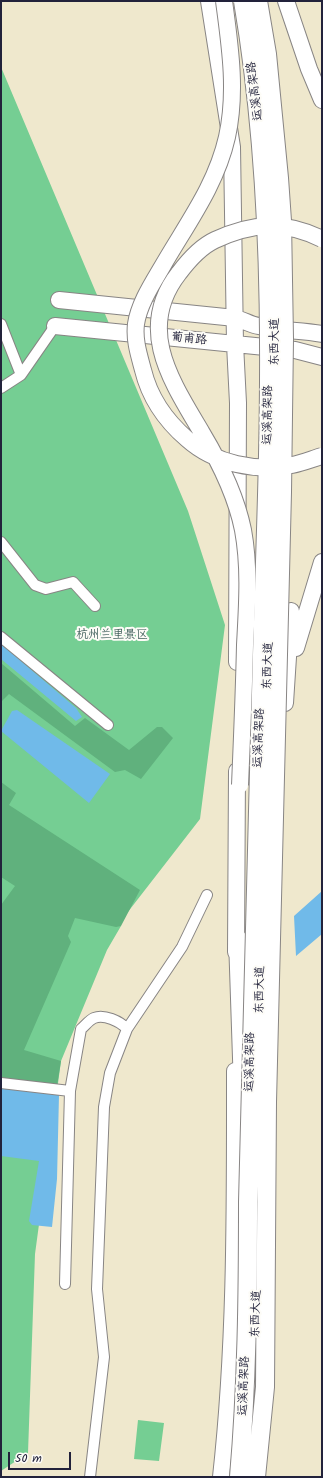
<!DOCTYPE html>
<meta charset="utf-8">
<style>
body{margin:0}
#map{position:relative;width:323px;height:1478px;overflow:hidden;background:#efe8cd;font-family:Kalam,sans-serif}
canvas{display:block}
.frame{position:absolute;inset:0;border:2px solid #22223b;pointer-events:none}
.scale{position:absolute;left:8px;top:1452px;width:63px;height:18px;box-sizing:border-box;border:2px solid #22223b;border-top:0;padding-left:5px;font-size:12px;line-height:14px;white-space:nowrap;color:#22223b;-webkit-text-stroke:3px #fdfcf7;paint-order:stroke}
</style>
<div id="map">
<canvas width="323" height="1478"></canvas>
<div class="frame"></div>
<div class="scale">50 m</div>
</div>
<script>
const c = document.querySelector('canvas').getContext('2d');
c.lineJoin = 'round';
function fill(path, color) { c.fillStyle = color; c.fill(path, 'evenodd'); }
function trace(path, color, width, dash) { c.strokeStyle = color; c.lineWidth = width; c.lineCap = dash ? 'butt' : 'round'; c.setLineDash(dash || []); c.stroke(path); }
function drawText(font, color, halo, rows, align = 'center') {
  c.font = font + ' Kalam,"LXGW WenKai TC",sans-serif'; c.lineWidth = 4; c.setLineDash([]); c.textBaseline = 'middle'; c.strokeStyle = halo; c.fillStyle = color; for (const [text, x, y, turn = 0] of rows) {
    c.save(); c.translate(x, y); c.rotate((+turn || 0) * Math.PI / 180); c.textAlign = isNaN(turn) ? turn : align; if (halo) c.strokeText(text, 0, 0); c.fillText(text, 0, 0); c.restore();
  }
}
fill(new Path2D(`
 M1,67L188,511L225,625L200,819L117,926H121L107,950L61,1061L35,1254L28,1453L1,1471Z
 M138,1420L164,1423L159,1461L134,1459Z`), '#75ce93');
fill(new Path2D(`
 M1,663L75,726L85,718L129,750L157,727H162L173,738L141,779L125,770L115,772L9,694L1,702Z
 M1,782L16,793L9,805L140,890L121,926L116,927L75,918L68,936L71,942L24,1050L61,1061L57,1086L24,1080L21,1083L1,1077V905L15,886L1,877Z`), '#60b17d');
fill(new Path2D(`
 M1,644L76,708L82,717L76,721L1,659Z
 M17,710L110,774L89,803L1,731L12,711Z
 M322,891V934L296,956L294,916Z
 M1,1088L59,1095L57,1179L52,1227L32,1225L29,1221L39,1161L1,1156Z`), '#70bae9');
const street = new Path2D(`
 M1,324L21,375
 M1,388L21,375L55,326
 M1,542L35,585L46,589L73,582L95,606
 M1,637L108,725
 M1,1083L70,1091
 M65,1284L70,1091L81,1029C85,1026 89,1020 94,1018C104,1014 120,1021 127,1029
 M90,1477L104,1357L97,1289L104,1107L110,1073L127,1029L182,947L207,895`);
const primary = new Path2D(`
 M209,1L232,147L235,344L238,403L237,662
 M286,1L309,69L322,100
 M59,300L235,318C244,320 250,325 259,326C279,331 301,330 322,334
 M55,326L295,350L322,357
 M296,648L322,562
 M285,703L291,611
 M236,952L237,771
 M252,1430L257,1311
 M221,1477C236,1342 235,1207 235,1071`);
const highway = new Path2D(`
 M238,939L243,1088`);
trace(street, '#888584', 12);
trace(primary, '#888584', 18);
trace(highway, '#888584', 20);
trace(street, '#fff', 10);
trace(primary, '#fff', 16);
trace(highway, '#fff', 18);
const primaryBridge = new Path2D(`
 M224,1C230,46 237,92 227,137C216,186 186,225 162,267C152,284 139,304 136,324C134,340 139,355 143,370C150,399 165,420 187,439C215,464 256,472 292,465C302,463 312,459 322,456
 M240,785C242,738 244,692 245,645C247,607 250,568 243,530C236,495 220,463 202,433C172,382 135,329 179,273C188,261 200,247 215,240C252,223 284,220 322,239`);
const highwayBridge = new Path2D(`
 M239,1477C247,1385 248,1294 248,1202C253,1008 257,815 263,622C270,415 278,206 243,1
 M256,1477L265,1387L267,1102L282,492L284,339L282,221L279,178L267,54L258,1`);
trace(primaryBridge, '#888584', 18, []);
trace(highwayBridge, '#888584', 20, []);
trace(primaryBridge, '#fff', 16);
trace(highwayBridge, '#fff', 18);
drawText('12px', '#22223b', '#fdfcf7', [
 ["运溪高架路",256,91,-97],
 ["葡甫路",189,340,6],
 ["东西大道",276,342,-90],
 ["运溪高架路",269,415,-89],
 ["东西大道",269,666,-88],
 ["运溪高架路",260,738,-88],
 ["东西大道",261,990,-89],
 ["运溪高架路",251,1062,-89],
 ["东西大道",257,1314,-88],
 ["运溪高架路",245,1386,-88]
]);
drawText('12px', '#3f5e5a', '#fdfcf7', [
 ["杭州兰里景区",112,636]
]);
</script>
